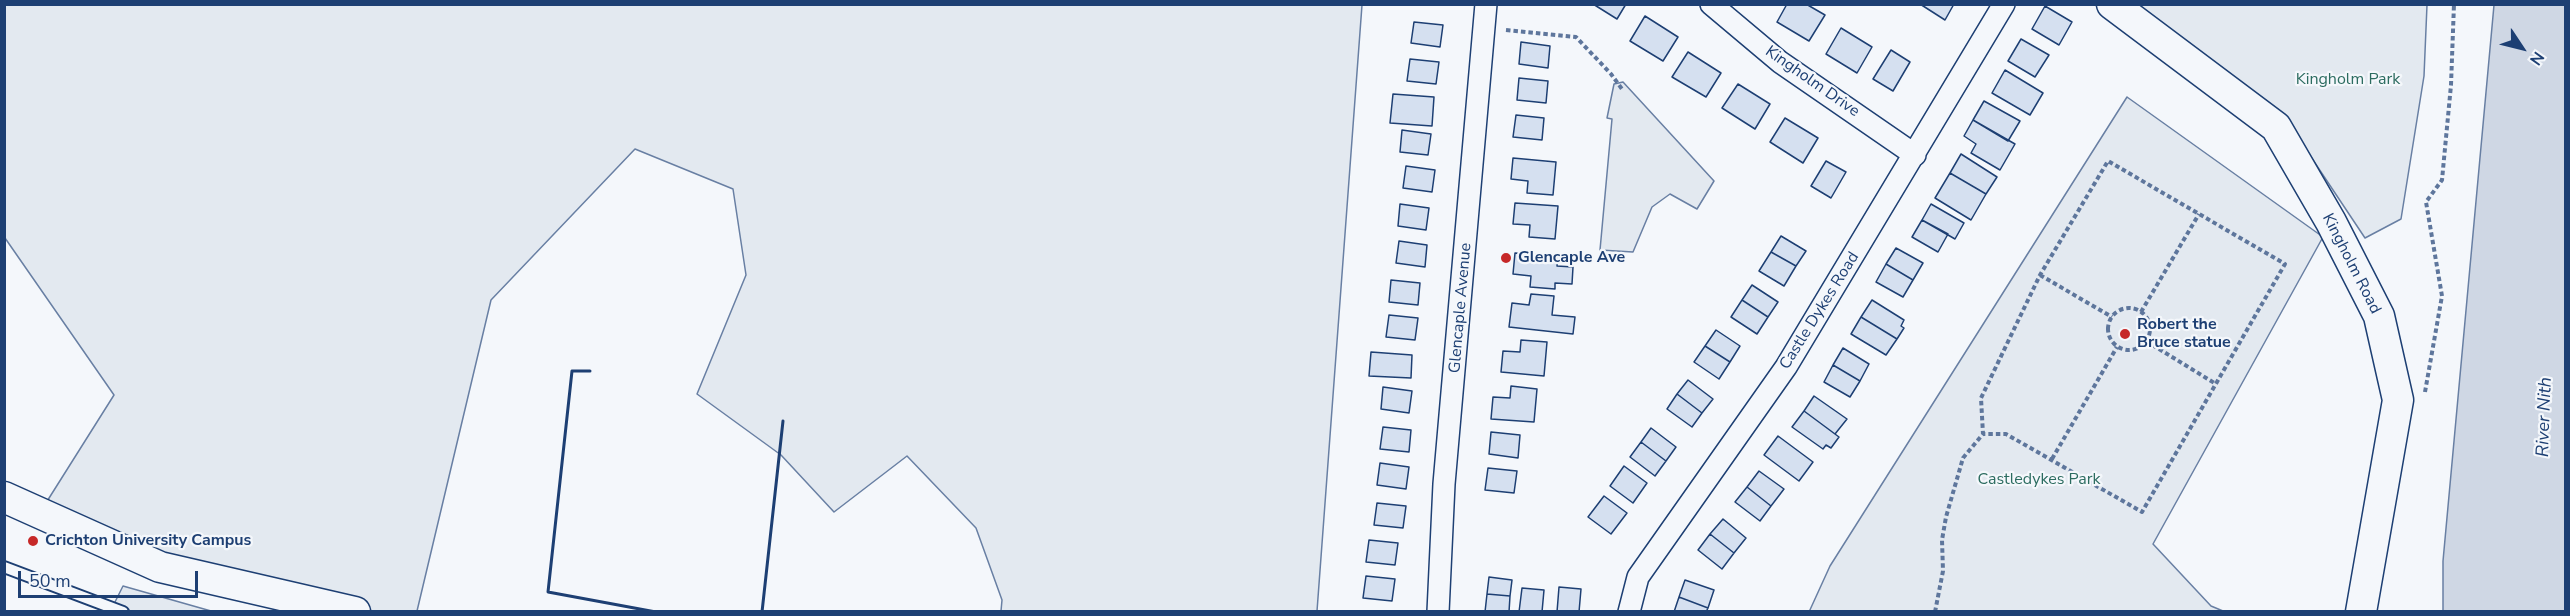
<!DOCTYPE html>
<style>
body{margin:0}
#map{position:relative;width:2570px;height:616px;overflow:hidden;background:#f4f7fb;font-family:"Nunito Sans",sans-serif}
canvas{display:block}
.frame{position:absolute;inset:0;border:6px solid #1d3f73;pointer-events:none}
.north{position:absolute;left:2492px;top:18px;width:60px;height:60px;-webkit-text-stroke:4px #f4f7fb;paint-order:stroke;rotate:125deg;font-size:16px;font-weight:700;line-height:24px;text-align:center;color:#1d3f73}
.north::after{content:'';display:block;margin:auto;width:21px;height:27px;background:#1d3f73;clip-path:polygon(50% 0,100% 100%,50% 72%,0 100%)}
.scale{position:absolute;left:18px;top:571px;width:180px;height:27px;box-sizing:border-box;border:3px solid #1d3f73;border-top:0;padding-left:8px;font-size:18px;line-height:21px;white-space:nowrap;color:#1d3f73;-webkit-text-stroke:4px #f4f7fb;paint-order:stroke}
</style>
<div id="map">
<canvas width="2570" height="616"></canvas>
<div class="frame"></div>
<div class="north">N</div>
<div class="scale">50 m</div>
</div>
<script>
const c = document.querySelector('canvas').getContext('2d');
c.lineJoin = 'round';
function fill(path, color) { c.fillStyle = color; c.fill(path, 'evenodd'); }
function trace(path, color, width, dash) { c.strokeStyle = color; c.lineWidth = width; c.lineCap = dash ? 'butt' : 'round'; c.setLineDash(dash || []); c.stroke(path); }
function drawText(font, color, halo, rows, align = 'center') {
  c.font = font + ' "Nunito Sans",sans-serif'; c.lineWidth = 4.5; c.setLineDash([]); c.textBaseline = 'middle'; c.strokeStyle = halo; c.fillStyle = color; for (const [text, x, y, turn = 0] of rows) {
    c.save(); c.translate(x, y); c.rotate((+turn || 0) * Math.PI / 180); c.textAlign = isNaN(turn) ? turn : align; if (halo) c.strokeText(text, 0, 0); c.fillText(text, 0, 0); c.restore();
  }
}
const green = new Path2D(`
 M4,5H1362L1317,611H1001L1002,600L976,528L907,456L834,512L781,455L697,394L746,275L733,189L635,149L491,300L417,611H355L160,567L39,514L114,395L5,238Z
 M2131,5H2427L2424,76L2401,219L2365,238L2289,124Z
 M1623,82L1714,181L1697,209L1670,194L1652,207L1633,252L1600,250L1612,119L1607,118L1614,84Z
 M2127,97L2323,237L2153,544L2211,606L2223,611L1809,612L1830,566Z
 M123,586L211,611L110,612Z`);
fill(green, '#e3e9f0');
trace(green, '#687fa3', 1.5);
const water = new Path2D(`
 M2494,5H2565V611H2443V561Z`);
fill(water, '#cfd7e4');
trace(water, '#687fa3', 1.5);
const building = new Path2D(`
 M1593,4H1626L1617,19Z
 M1787,4H1806L1825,15L1809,41L1777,22Z
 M1920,4H1954L1945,20Z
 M2045,6L2072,22L2059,45L2032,29Z
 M1645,16L1678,37L1663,61L1630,41Z
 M1414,22L1443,25L1440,47L1411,43Z
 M1841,28L1872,47L1857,73L1826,54Z
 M2021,39L2049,55L2035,77L2008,61Z
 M1521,42L1550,46L1548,68L1519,64Z
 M1891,50L1910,62L1893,91L1873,79Z
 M1688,52L1721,73L1706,97L1672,77Z
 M1410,59L1439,62L1436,84L1407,81Z
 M2005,70L2043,93L2030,115L1992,93Z
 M1519,78L1548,81L1546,103L1517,100Z
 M1738,84L1770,104L1755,129L1722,108Z
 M1393,94L1434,97L1432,126L1390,123Z
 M1984,101L2020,121L2008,141L1973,120Z
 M1516,115L1544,118L1542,140L1513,137Z
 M1785,118L1818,138L1803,163L1770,142Z
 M1973,120L2015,144L2000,170L1971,153L1976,144L1964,136Z
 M1402,130L1431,134L1428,155L1400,152Z
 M1961,154L1997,177L1986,194L1950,173Z
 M1513,158L1556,162L1553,195L1527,193L1528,181L1511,179Z
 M1826,161L1846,172L1831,198L1811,186Z
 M1406,166L1435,170L1432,192L1403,188Z
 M1950,173L1986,194L1971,220L1935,198Z
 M1515,203L1558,206L1555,239L1529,237L1530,225L1513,224Z
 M1400,204L1429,208L1426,230L1398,226Z
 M1931,204L1964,223L1955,239L1922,220Z
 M1922,220L1948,234L1938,252L1912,237Z
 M1781,236L1806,251L1796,266L1771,252Z
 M1399,241L1427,245L1425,267L1396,263Z
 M1896,248L1923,263L1913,280L1886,264Z
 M1771,252L1796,266L1784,286L1759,271Z
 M1515,253L1558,256L1557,266L1573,267L1572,284L1555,283V289L1530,287L1531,276L1513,274Z
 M1886,264L1913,280L1903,297L1876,282Z
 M1391,280L1420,283L1418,305L1389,302Z
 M1752,285L1778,302L1768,317L1742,300Z
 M1531,294L1554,296L1552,315L1575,317L1573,334L1509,327L1512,303L1529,305Z
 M1742,300L1768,317L1757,334L1731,317Z
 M1872,300L1904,320L1901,326L1904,328L1897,339L1861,317Z
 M1389,315L1418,318L1415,340L1386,337Z
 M1861,317L1897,339L1886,355L1851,334Z
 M1716,330L1740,346L1730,362L1705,346Z
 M1521,340L1547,342L1544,376L1501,372L1503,351L1520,352Z
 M1705,346L1730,362L1719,379L1694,362Z
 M1843,348L1869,364L1860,381L1833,365Z
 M1371,352L1412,355L1411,378L1369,376Z
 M1833,365L1860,381L1850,397L1824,382Z
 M1688,380L1713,399L1702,413L1677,394Z
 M1511,386L1537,389L1534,422L1491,419L1493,397L1510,398Z
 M1383,387L1412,391L1409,413L1381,409Z
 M1677,394L1702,413L1692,427L1667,409Z
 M1814,396L1847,419L1835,434L1804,411Z
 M1804,411L1839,437L1831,448L1826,445L1823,449L1792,427Z
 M1383,427L1411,430L1409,452L1380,449Z
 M1651,428L1676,447L1666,461L1641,442Z
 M1491,432L1520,435L1518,458L1489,454Z
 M1778,436L1813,462L1799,481L1764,455Z
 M1641,442L1666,461L1655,476L1630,457Z
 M1380,463L1409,467L1406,489L1377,485Z
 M1624,466L1647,483L1633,503L1610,486Z
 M1488,468L1517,471L1514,493L1485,490Z
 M1759,471L1784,489L1771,506L1747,487Z
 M1747,487L1771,506L1760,521L1735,502Z
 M1604,496L1627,513L1611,534L1588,517Z
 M1377,503L1406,506L1403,528L1374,525Z
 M1723,519L1746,538L1734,553L1710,534Z
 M1710,534L1734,553L1722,569L1698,550Z
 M1369,540L1398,543L1395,565L1366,562Z
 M1366,576L1395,579L1392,601L1363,598Z
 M1489,577L1512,580L1510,596L1487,594Z
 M1685,580L1714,590L1708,608L1679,597Z
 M1559,587L1581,589L1579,612H1557Z
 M1522,588L1544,590L1542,612H1519Z
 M1487,594L1510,596L1509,612H1485Z
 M1679,597L1708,608L1706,612H1674Z`);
fill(building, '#d5e0f0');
trace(building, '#1d3f73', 1.5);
const lane = new Path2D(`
 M4,567L123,612`);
const street = new Path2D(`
 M1711,4L1780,62L1915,155
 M1438,612L1444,484L1486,4
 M1629,612L1638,577L1786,367L2004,4`);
const secondary = new Path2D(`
 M2112,4L2276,127L2331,222L2379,316L2398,400L2361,612
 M4,497L160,567L355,612`);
trace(lane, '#1d3f73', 14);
trace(street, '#1d3f73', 24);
trace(secondary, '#1d3f73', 33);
trace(new Path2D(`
 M1506,30L1576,37L1611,74L1622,89
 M2040,275L2112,317
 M2108 329a21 21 0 1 1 42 0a21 21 0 1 1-42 0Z
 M2141,312L2199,214
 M2146,341L2216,384
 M2425,392L2442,296L2426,202L2442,180L2451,85L2454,4
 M2052,459L2117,347
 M1935,612L1943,571L1942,540L1946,517L1963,458L1983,434L1981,398L2040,275L2108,161L2285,264L2142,512L2006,434H1983`), '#5e769c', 4, [4.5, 3]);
trace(lane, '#f4f7fb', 10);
trace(street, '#f4f7fb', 21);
trace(secondary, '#f4f7fb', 30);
trace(new Path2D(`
 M590,371H572L548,592L656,612
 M762,612L783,421`), '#1d3f73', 3);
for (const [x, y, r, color] of [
 [1506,258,6,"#c62828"],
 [2125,334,6,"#c62828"],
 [33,541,6,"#c62828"]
]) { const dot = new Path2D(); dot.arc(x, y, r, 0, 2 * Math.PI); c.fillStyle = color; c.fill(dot); trace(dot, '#f4f7fb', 2); }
drawText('16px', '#2c6c60', '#f4f7fb', [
 ["Kingholm Park",2348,80],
 ["Castledykes Park",2039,480]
]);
drawText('16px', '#1d3f73', '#f4f7fb', [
 ["Kingholm Drive",1812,82,35],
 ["Kingholm Road",2351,264,63],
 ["Glencaple Avenue",1461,308,-85],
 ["Castle Dykes Road",1820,311,-58]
]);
drawText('bold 16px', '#1d3f73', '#f4f7fb', [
 ["Glencaple Ave",1518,258],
 ["Robert the",2137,325],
 ["Bruce statue",2137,343],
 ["Crichton University Campus",45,541]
], 'left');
drawText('italic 18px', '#1d3f73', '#f4f7fb', [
 ["River Nith",2545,417,-88]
]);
</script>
